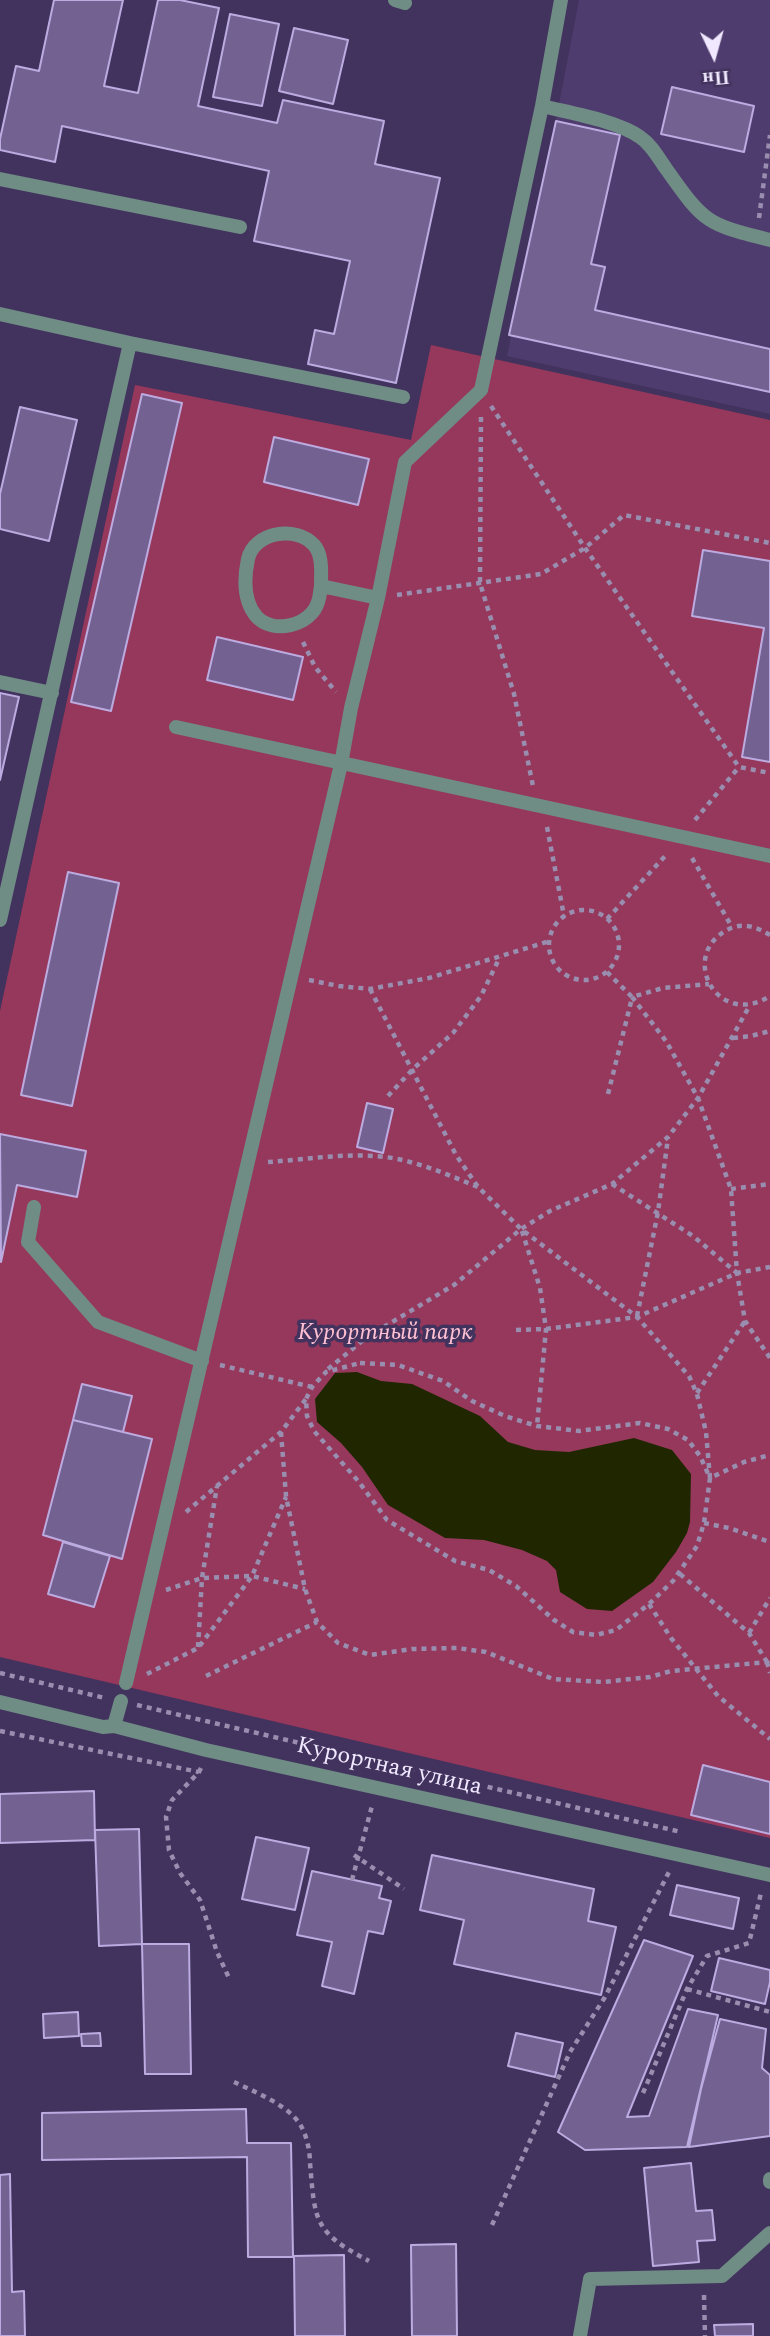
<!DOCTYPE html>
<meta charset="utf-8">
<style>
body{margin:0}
#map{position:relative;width:770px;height:2336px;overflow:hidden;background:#42325e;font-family:Spectral,serif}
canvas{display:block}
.north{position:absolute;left:679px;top:21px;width:70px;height:70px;-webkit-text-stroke:5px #42325e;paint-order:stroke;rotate:175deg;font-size:19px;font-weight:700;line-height:28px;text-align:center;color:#efe8fe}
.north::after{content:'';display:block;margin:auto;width:24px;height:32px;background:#efe8fe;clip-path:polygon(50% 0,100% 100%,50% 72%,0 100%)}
</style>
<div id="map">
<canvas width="770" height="2336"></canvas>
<div class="north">Пн</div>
</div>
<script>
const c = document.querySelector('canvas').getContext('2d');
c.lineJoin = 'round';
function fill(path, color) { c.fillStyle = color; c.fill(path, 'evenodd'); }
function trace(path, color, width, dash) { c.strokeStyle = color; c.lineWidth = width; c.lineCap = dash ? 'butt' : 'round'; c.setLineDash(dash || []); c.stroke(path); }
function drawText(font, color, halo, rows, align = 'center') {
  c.font = font + ' Spectral,serif'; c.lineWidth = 7; c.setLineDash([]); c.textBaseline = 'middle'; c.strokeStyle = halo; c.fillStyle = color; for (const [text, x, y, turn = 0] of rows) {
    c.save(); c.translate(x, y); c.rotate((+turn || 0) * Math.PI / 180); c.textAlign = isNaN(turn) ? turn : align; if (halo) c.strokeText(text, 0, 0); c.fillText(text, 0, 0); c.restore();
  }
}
fill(new Path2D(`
 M579,0H770V414L507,356L555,125Z`), '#4f3c6e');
fill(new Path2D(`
 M431,345L770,420V1838L0,1657V1011L135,385L411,440Z`), '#96385b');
fill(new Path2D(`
 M357,1372L381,1381L412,1384L480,1416L508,1442L535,1450L569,1452L634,1438L672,1450L691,1474L690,1522L687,1533L676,1552L653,1582L612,1611L587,1609L560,1592L556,1570L547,1561L522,1550L484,1540L445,1538L388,1505L362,1467L341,1443L317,1422L315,1399L335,1373Z`), '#202700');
const building = new Path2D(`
 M54,0H123L104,86L138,93L158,0H180L219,8L198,106L277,123L283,100L384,121L375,164L440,178L396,383L308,364L315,330L334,334L350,261L254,241L269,171L62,126L55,162L0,150V139L16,66L39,71Z
 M230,14L279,24L262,106L213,97Z
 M294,28L348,40L333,104L279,91Z
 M672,87L754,106L744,152L661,134Z
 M556,121L620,135L591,264L605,267L595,310L770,349V392L509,335Z
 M142,394L182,403L111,711L71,702Z
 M20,407L77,420L49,541L0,529V494Z
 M274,437L369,459L358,505L264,482Z
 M703,550L770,561V762L742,757L764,628L692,616Z
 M217,637L303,657L293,700L207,680Z
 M0,693L19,697L0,780Z
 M68,872L119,883L72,1106L21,1095Z
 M367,1103L393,1109L383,1153L357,1147Z
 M0,1134L86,1151L77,1197L17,1185L1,1262Z
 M82,1384L132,1396L123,1432L73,1420Z
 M73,1420L152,1439L122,1559L43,1535Z
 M63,1542L110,1556L94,1607L48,1594Z
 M703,1765L770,1782V1834L691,1815Z
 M94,1791L95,1840L0,1843V1794Z
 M139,1829L142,1944L99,1946L95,1830Z
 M256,1837L309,1848L295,1910L242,1899Z
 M432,1855L594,1889L588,1921L616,1927L601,1995L454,1964L464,1920L420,1910Z
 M312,1871L382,1886L379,1898L391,1901L383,1934L368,1931L354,1994L322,1986L332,1942L297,1935Z
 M677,1885L739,1898L733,1929L670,1915Z
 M644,1940L693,1956L627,2117L649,2116L688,2009L718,2015L687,2147L585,2150L558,2132Z
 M142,1944H189L191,2074H145Z
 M719,1958L770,1970V1982L765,2004L711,1991Z
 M78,2012L79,2036L44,2038L43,2014Z
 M720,2019L766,2029L762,2068L770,2075V2136L689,2147L701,2089Z
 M100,2033L101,2046H82L81,2034Z
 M516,2033L563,2043L555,2077L508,2066Z
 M246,2109L247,2143H291L293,2256L344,2255L345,2336H295L294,2257H248L247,2157L42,2160V2113Z
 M691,2163L696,2211L712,2210L715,2240L697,2241L699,2262L653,2266L644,2168Z
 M10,2174L12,2292L24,2291L25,2336H0V2175Z
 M456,2244L457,2336H412L411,2245Z
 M753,2324V2336H715L714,2325Z`);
fill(building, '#726191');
trace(building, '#bcabe0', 2);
trace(new Path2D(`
 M759,218L770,135
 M491,406L585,548L739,767L770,773
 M481,417L480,583L514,694L533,786
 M397,595L541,574L585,548L624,515L770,543
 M303,642L315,667L336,692
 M695,820L739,767
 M547,827L564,916
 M692,858L732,927
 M549 945a35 35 0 1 1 70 0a35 35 0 1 1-70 0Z
 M607,919L667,854
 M770,935C757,927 743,922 729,929C677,954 717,1030 770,996
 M607,972L632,997L663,988L709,984
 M309,980L339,986L370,989L429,978L550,941
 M370,989L456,1155L478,1187L521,1229L637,1317L689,1376L697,1394L706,1432L710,1478L744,1462L770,1455
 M632,997L666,1041L698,1098L731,1189L737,1273L745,1321L770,1358
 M733,1038L751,1036L770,1031
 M608,1094L632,998
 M388,1096L413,1069L453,1033L481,996L500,957
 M268,1162C314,1159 365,1149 410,1162C433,1168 456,1178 478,1187
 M612,1184L693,1236L737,1273
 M731,1189L770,1184
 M522,1231L540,1288L546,1329L537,1426
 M637,1316L658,1212L668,1138
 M516,1330L546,1329L637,1317L737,1273L770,1267
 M360,1363L398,1365L443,1381L472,1401L505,1416L537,1426L579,1431L640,1423L668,1429L688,1440L700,1456L710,1478L704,1523L697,1546L673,1581L649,1604L616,1630L596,1635L573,1632L554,1620L516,1586L489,1570L455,1561L387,1520L359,1482L314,1431L307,1416L306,1399L312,1387L326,1372Z
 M220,1365L312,1387
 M328,1369L367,1337L454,1285L521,1229L550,1211L612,1184L668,1137L698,1098L750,1005
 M697,1393L745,1321
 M281,1432L286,1496L305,1589L317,1622L338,1643L370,1655L412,1649L457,1648L486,1652L553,1679L603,1682L650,1677L671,1671L767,1662L770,1659
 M186,1512L281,1432L306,1399
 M704,1523L729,1528L770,1542
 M680,1574L749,1633L767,1662
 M166,1590L202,1578L252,1576L305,1589
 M649,1604L671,1638L718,1696L770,1739
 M749,1633L770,1598
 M198,1647L202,1578L217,1486
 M767,1662L770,1673
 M0,1673L105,1698
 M147,1674L198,1648L252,1576L286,1497
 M206,1676L317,1622
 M137,1705L681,1832
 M0,1731L199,1772
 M201,1768L199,1772L172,1800L166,1817L169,1850L180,1873L200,1900L217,1952L229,1978
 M354,1855L404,1889
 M352,1880L372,1806
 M687,1989L770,2012
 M234,2082C255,2092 289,2105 301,2126C307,2136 310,2152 310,2163C315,2222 314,2232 369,2261
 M643,2093L687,1989L707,1956L749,1943L761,1893
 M492,2225L570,2052L605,1997L669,1872
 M704,2295L705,2336`), '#998eaf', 4.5, [5, 5]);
trace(new Path2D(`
 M395,0L405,3
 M542,106C570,113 618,121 640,137C652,145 659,159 667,170C705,224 707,224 770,240
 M0,179L240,227
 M0,314L130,343L403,397
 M321,586C320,591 320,597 318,602C311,626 272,635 256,616C243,600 244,578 248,559C254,532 296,525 314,545C323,555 321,573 321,586L378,598
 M0,682L52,693
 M176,727L770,856
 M0,920L130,343
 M34,1207L28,1242L98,1322L202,1361
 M126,1683L341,764L351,708L378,598L405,462L481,390L542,106L561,0
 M114,1726L121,1701`), '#6f8c85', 14);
trace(new Path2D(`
 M0,1702L103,1727L114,1726L206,1750L770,1875
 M770,2179V2182
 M580,2336L590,2279L722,2276L770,2233`), '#6f8c85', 14);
drawText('italic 24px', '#ffc0d2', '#42325e', [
 ["Курортный парк",385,1334]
]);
drawText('24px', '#efe8fe', '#42325e', [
 ["Курортная улица",389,1768,13]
]);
</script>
